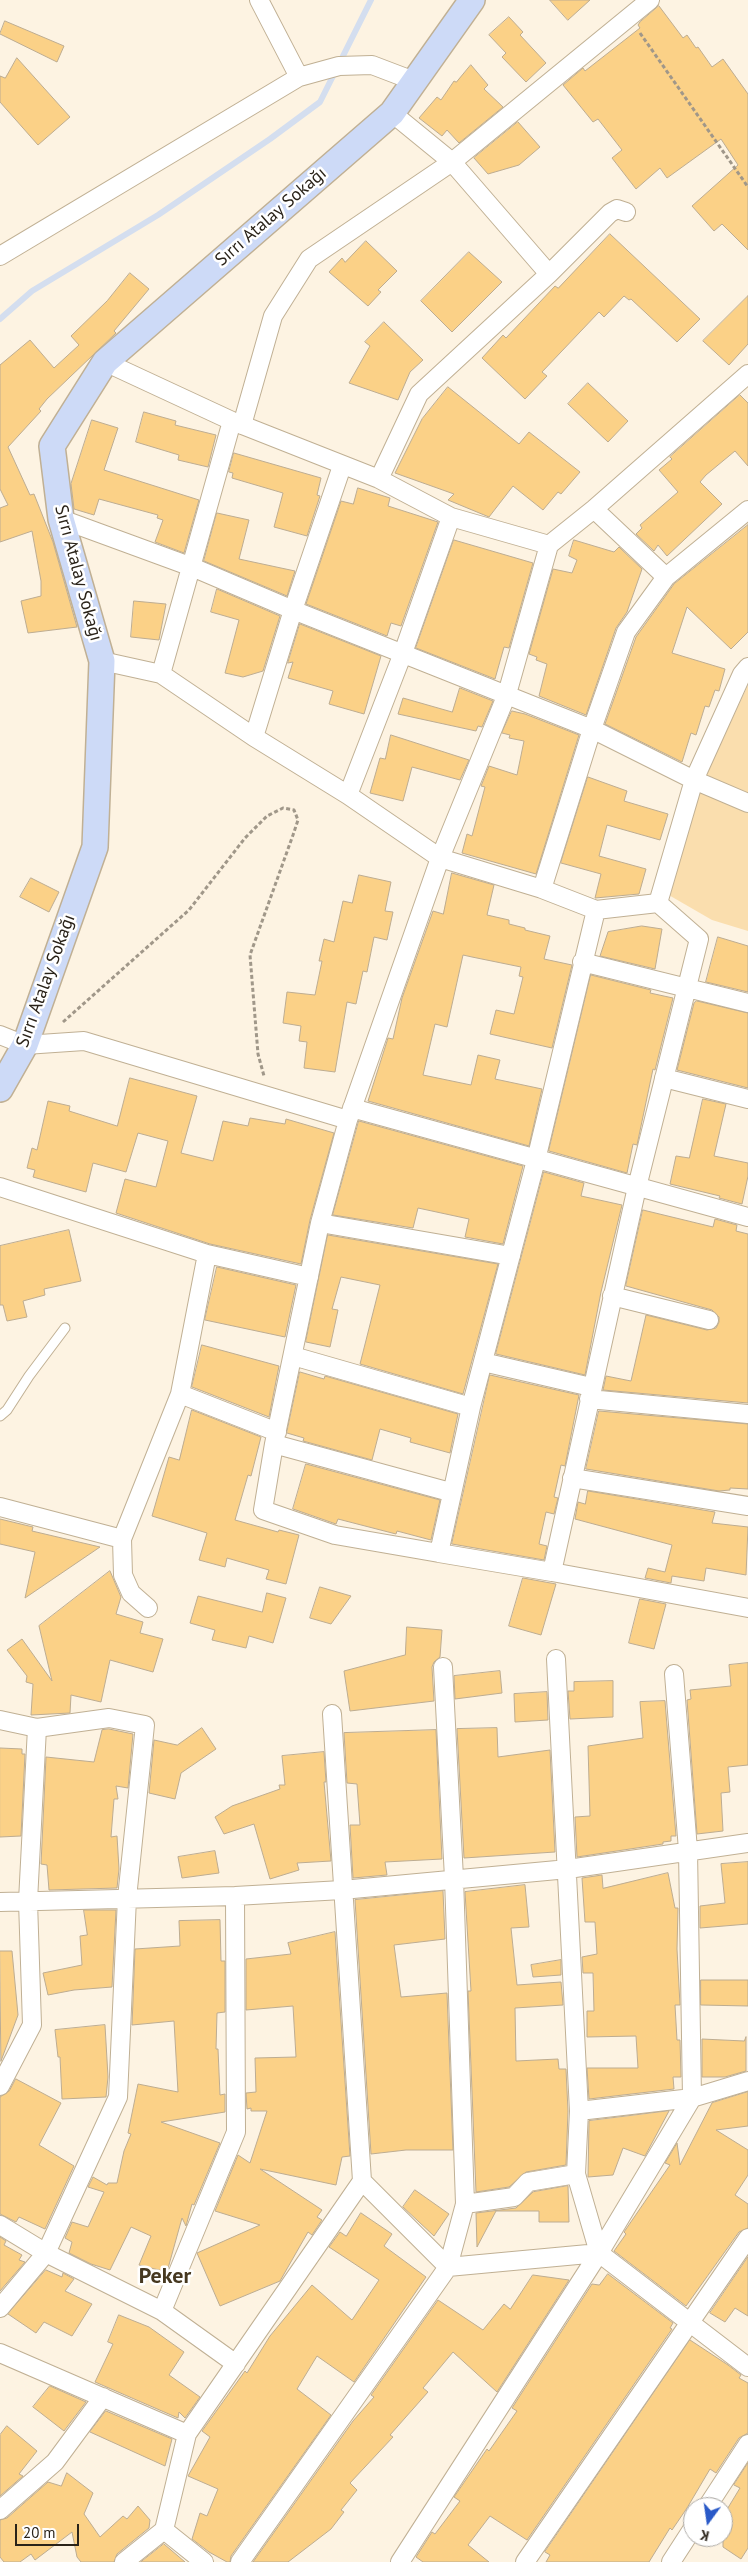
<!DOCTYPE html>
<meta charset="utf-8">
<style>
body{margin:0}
#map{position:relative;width:748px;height:2562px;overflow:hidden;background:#fdf3e2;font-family:"PT Sans",sans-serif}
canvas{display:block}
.north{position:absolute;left:683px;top:2497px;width:50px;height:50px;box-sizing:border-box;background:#fff;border:1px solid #aaa7a3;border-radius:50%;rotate:194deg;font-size:14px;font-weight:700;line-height:20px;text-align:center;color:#2a2319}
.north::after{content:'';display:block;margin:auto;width:18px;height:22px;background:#2a5ac8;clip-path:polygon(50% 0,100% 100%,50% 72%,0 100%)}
.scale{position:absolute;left:15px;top:2524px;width:64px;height:22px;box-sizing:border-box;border:2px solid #2a2319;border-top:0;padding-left:6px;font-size:15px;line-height:18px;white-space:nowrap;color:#2a2319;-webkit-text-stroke:4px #fff;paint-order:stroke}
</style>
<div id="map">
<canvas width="748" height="2562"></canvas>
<div class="north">K</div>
<div class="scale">20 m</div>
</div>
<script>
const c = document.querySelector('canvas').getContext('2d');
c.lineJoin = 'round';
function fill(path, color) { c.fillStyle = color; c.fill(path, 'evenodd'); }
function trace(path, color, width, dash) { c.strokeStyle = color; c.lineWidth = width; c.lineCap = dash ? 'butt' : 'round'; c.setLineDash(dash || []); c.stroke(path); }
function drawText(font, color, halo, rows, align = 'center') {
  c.font = font + ' "PT Sans",sans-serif'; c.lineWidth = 5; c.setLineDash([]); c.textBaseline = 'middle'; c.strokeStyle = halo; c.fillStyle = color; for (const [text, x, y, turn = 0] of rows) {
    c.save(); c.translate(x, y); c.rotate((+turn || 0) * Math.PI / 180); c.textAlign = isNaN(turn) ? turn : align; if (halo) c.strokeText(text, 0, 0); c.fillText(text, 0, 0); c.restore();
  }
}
fill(new Path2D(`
 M748,685V931L712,920L667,894L695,799Z`), '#fadeae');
trace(new Path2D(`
 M0,319L32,291L158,215L270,139L320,102L371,0`), '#d4deef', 6);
const building = new Path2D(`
 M550,0H590L568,20Z
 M659,6L683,38L687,35L696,48L698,47L712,67L723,59L748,94V250L722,224L714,231L692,206L738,165L721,139L667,178L660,168L636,189L612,158L622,150L598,119L593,122L563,85L583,68L585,71L640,28L638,25L640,22Z
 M509,17L523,32L520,35L546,63L526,82L502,57L506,53L489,35Z
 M5,21L64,46L57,62L0,34Z
 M17,58L70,117L38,145L0,102V76L5,78Z
 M471,65L488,85L484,89L503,107L459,143L447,130L442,136L419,118L437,97L441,100L454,81L456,82Z
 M518,122L540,147L519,165L488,174L474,158Z
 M610,234L700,319L677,342L631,299L629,300L624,296L604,317L599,312L542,372L547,376L525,399L482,358L503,335L506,338L555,286L558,288Z
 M366,241L397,271L378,290L381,292L368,306L329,272L342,258L345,262Z
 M469,252L502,282L452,332L421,301Z
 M130,273L149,289L114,331L116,333L47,399L39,409L41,411L8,447L30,495L34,494L53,542L77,627L28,633L21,601L41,596V581L32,531L0,542V508L8,505L0,489V365L30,340L54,368L79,345L71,336L107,301Z
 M748,296V344L729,365L703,341Z
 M384,322L423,360L410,372L398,400L349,383L370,346L365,342Z
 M588,383L628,421L608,442L568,404Z
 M448,387L519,444L529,432L580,472L561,494L558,492L543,510L513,486L489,517L448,500L454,494L395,473L422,419Z
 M740,395L748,403V466L735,451L706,475L700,482L722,504L667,556L658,545L654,551L636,534L642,528L640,525L678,492L659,470L672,459L670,457Z
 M144,412L176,421L175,425L216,435L208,467L178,460L179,455L136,442Z
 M92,420L118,428L104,470L199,500L184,553L155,542L163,520L157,518L158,515L99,499L94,515L74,509L71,484Z
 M234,453L321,478L317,495L320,496L307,536L274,527L283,493L232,478L233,473L229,472Z
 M358,488L390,498L388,506L438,522L401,626L391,623L387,636L306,604L341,501L353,504Z
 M217,513L249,520L239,559L295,571L287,596L204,561Z
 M748,525V632L731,649L687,607L672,653L725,669L719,691L715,690L709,707L705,706L696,735L691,733L682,762L605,724L636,637L674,584Z
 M454,540L533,563L509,648L504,647L495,679L416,648Z
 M574,540L614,552L619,547L642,569L627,612L616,628L586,715L539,696L547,664L536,660L537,657L529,654L553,569L572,573L577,560L569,556Z
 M217,589L280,616L263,671L243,677L225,673L239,620L211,612Z
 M134,601L166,604L159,640L131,637Z
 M300,624L381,656L364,714L329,704L333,691L288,678L293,662L288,663Z
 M460,688L493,701L482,727L478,726L476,731L398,714L403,698L452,712Z
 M512,711L525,714L579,735L536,874L462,853L467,834L472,836L485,787L481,786L489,766L517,775L524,741L509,738L510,735L502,733Z
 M391,735L469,760L460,780L412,767L403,801L370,793L380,758L385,759Z
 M588,777L627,791L624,801L668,814L660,840L607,825L599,856L646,869L639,894L595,898L601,874L561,863Z
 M452,873L494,885L487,915L509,920V924L525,928V930L550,936L544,959L572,965L552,1048L490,1034L496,1010L514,1014L523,977L519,976L521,967L472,957L463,955L447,1027L435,1024L423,1075L471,1085L478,1055L500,1060L495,1079L542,1089L529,1146L368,1101L388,1038L393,1039L402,998L433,911L443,914Z
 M359,875L391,882L385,911L393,912L387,940L374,937L367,972L363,971L356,1004L347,1002L335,1072L304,1068L307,1042L299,1041L301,1026L283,1023L287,992L315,995L322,961H319L324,939L334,942L343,901L352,903Z
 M31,878L59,892L49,912L20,897Z
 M642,926L662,929L655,969L600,956L608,932Z
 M718,937L748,946V992L706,982Z
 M591,975L651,990L650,993L673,998L655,1070L653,1069L637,1145L633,1144L627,1173L549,1151Z
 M697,1001L748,1013V1088L677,1070L694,1003Z
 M130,1078L197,1096L181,1153L213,1161L223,1121L248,1126L250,1118L285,1124L286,1119L334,1133L310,1220L301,1264L210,1244L116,1213L125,1179L156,1187L168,1141L138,1133L126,1172L93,1163L86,1192L33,1177L35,1170L27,1168L32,1148L37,1150L48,1101L70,1106L69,1111L117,1126Z
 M703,1099L726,1104L714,1156L748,1163V1176L742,1204L719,1198L720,1196L670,1184L676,1156L689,1158Z
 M359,1121L523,1166L503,1244L465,1237L469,1219L418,1208L413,1228L333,1215Z
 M544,1172L584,1183L581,1196L622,1205L601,1292L585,1375L496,1354Z
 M643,1210L713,1227L715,1219L737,1225L736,1231L748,1234V1403L603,1390L606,1376L631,1381L646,1315L707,1330L716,1328L719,1322V1317L712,1310L626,1286Z
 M69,1230L81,1281L44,1289L45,1295L23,1301L27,1317L7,1321L3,1305H0V1246Z
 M328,1235L498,1264L463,1394L360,1364L380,1285L341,1277L332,1309L338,1310L330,1347L306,1342Z
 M217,1267L296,1285L285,1337L205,1320Z
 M202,1345L279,1366L269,1417L192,1387Z
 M300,1372L324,1379L325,1376L458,1414L450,1453L410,1442L411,1438L380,1429L372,1460L303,1441L304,1438L287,1433Z
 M490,1375L579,1395L565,1466L561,1465L554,1497L558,1498L554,1514L546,1512L539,1544L547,1546L544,1560L452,1544Z
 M192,1410L261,1437L251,1476L248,1475L235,1520L278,1532L279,1530L299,1535L286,1584L266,1579L269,1570L227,1558L225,1567L199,1560L207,1533L152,1516L169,1457L179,1460Z
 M599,1411L748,1424V1489L730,1488V1490L719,1491L586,1469Z
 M306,1464L440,1500L431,1540L397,1531L396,1534L338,1519L336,1524L293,1509Z
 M588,1491L715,1512L712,1523L748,1527L746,1575L706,1568L704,1581L672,1576L671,1583L645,1578L648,1568L665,1572L672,1545L575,1519L578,1502L585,1504Z
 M0,1519L33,1527L32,1531L100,1547L25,1598L35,1552L0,1544Z
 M110,1571L121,1597L116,1614L143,1622L140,1633L163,1639L153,1672L110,1660L101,1702L71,1695L70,1713L31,1715L33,1684L26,1682L27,1676L7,1650L22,1639L52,1681L39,1626Z
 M523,1578L556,1584L541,1635L509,1626Z
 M320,1587L351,1596L331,1624L310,1618Z
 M267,1593L286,1598L273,1643L249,1636L246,1648L212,1640L215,1630L190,1623L198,1596L262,1612Z
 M640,1599L666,1604L654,1649L629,1643Z
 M407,1627L442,1630L440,1657L434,1662L432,1667L434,1701L350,1711L344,1671L405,1655Z
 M748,1663V1765L728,1767L730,1792L721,1793L723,1831L697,1834L687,1700L691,1699L690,1690L731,1686L729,1665Z
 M500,1671L502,1693L455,1699L454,1676Z
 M613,1681V1717L570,1719L568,1691H574V1682Z
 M547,1692L548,1720L515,1722L514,1694Z
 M665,1701L676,1836H671V1841L663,1842V1844L577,1857L575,1817L590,1816L588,1746L643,1738L640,1702Z
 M202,1728L216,1749L181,1773L175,1799L149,1793L154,1740L177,1745Z
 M497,1728L498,1757L550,1750L555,1852L464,1858L457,1729Z
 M109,1729L133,1734L128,1788L116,1786L118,1799H114L111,1837L117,1836L119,1869L117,1888L49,1890L47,1865L41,1864L46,1757L94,1762L102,1730Z
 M436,1730L442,1859L385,1862L387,1875L353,1878L350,1825H360L357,1784L347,1783L344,1733Z
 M0,1748L22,1749V1754H25L21,1836L0,1837Z
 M324,1752L326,1782H324L331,1861L297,1863L299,1870L270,1879L254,1824L224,1834L215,1817L232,1806L280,1789L279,1785H285L282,1756Z
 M215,1851L219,1873L182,1878L178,1857Z
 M748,1862V1924L700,1928V1906L725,1903L721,1864Z
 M668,1873L675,1908H678L677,1949L680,2005H675L677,2040H680L681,2077H673L674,2089L589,2099L587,2068H638L636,2036L587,2037V2011H594L593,1973H583L582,1957L597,1954L595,1922H585L582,1878L602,1875L603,1888Z
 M525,1885L529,1927L511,1928L517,1985L561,1982L563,2005L515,2008L516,2061L558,2059L559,2069H566L568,2111L566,2165L526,2172L509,2187L476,2192L468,1991H471L465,1892Z
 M443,1891L445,1939L394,1945L401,1997L447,1993L453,2150H406L371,2154L355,1900Z
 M84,1910H116L112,1987L74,1990L48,1995L43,1973L82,1965L80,1936L87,1935Z
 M220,1920L221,1961H225V2012L217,2013L216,2049H218L220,2095L225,2094V2112L161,2122L220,2143L194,2205L192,2204L186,2226L182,2218L167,2272L139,2265L151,2236L131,2227L110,2270L91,2264L69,2253L72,2242L65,2238L72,2222L88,2227L104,2192L88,2187L93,2177L107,2185L108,2183H117L124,2151L131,2134L128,2133L138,2084L178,2092L174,2021L132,2025L135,1949L180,1946L179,1921Z
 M335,1932L350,2156L342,2157L336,2185L260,2169L322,2210L317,2217L322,2220L312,2235L308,2232L280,2281L220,2306L197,2253L260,2225L215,2211L238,2155L250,2163L267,2111H251V2108L247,2109L246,2093L256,2092L255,2058L296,2057L293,2006L246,2010V1959L291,1954L288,1943Z
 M0,1951H12L18,2015L1,2061Z
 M561,1960V1975L533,1977L531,1965Z
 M701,1980H748V2006L701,2005Z
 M105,2025L108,2077L106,2097L62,2099L60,2057H58L55,2030Z
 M746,2037V2071L725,2077H702V2039L744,2041Z
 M16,2079L61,2103L39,2145L74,2166L45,2229L19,2217L16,2222L0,2214V2097L9,2091Z
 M748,2092V2126L716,2130L748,2150V2175L735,2195L748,2204V2228L739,2232L686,2306L614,2251L626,2234L624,2232L670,2165L665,2163L677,2143L680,2165L712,2103Z
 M669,2111L645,2156L623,2148L613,2175L588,2177L589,2121Z
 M568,2186L569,2222H539V2211H496L477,2247L476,2213L516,2208L533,2192Z
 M415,2190L449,2214L434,2236L403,2207Z
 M361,2213L392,2234L384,2246L426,2277L354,2382L317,2356L297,2389L331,2415L231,2556L230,2562H227L209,2552L192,2539L200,2513L207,2516L218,2489L188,2476L210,2437L202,2431L245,2371L247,2373L270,2336L312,2285L352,2320L379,2280L329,2247L340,2232L346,2236Z
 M0,2237L6,2241L4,2245L22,2255L19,2260L25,2262L0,2291Z
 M748,2257V2316L735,2308L725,2322L710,2313Z
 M46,2270L62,2277L63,2273L74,2279L65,2291L92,2304L72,2336L44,2322L36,2333L8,2314Z
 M608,2274L673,2323L670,2328L672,2329L527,2540L490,2516L468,2545L489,2562H423L416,2557L432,2532L435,2534L460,2501L454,2497L487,2449L489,2451L517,2411L512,2408L592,2284L599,2285Z
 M533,2275L569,2280L497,2392L453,2352L423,2388L428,2392L390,2435L393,2437L350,2483L357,2490L341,2510L344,2512L331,2529L288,2562H253L353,2421L374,2397L371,2395L438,2300L483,2330L504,2304L510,2309Z
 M119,2315L149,2327L184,2352L169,2375L200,2397L185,2418L179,2412L178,2418L95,2382L113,2344L108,2342Z
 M690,2340L728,2365L741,2375L739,2378L748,2383V2433L739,2438L716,2473L710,2469L687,2508L672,2530L670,2528L649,2562H546L550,2555L545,2552Z
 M50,2386L86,2402L64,2431L33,2407Z
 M106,2411L172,2439L165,2466L90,2432Z
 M7,2426L37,2451L19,2474L23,2476L0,2496V2435Z
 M748,2463V2548L741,2559L723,2547V2516L740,2488L734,2485Z
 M67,2473L93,2493L84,2514L100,2537L123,2516L127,2519L138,2506L150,2520L149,2528L117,2554L114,2562H81L77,2557L72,2532L35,2560L31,2554L20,2562H4L0,2557V2520L7,2518L48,2482L61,2486Z
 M164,2544L185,2562H141Z`);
fill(building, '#fbd187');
trace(building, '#bdac91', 1);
const lane = new Path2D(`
 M0,1416L7,1410L29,1376L65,1328`);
const street = new Path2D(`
 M259,0L299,77
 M392,113L452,162L650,0
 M0,256L299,77L339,66L372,65L414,81
 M105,362L232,421L379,479L451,517L549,545
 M242,425L273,316L309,259L452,162L549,274
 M379,479L419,394L549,274L610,213L617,209L626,212
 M594,509L666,577
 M61,519L192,567L293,610L592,729L694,780L748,803
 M102,661L161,674L254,737L348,795L440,858L542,889
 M748,667L742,674L694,780L658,903L699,939L637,1187L552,1572L748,1608
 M161,674L232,421
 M254,737L293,610L342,466
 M348,795L403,653L451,517
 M658,903L596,910L542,889L592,729L626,632L666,577L748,510
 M582,962L748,1003
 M0,1035L25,1045L84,1041L348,1120
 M664,1078L748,1099
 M352,1108L748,1217
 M0,1187L207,1254L309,1277
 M320,1223L511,1256
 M612,1296L709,1320
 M293,1356L471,1407
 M483,1362L591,1387
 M180,1394L277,1432
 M589,1399L748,1414
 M274,1444L450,1492
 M572,1478L748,1506
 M0,1507L122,1539
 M439,1553L335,1535L263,1510L274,1444L320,1223L348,1120L440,858L507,694L549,545L594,509L748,374
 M552,1572L439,1553L471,1407L536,1160L596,910
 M148,1608L131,1593L123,1575L122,1539L180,1394L207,1254
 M0,1720L37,1728L109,1718L145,1725L127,1898L118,2097L46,2253L0,2308
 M0,1902L235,1896L342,1890L568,1869L748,1843
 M0,2086L32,2025L28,1901L37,1728
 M579,2111L692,2098L688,1850L674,1674
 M362,2181L448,2267L465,2204L454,1878L443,1667
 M465,2204L514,2197L528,2182L576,2174
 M0,2225L46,2253L162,2311L236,2364
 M599,2253L748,2367
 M162,2311L236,2132L235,1896
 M0,2353L187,2434
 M707,2507L748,2444
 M0,2510L55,2462L103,2397
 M124,2562L164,2530
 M204,2562L164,2530L187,2434L362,2181L332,1714
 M240,2562L448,2267L599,2253L576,2174L579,2111L556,1659
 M400,2562L599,2253L692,2098L748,2081
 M525,2562L748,2238
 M671,2562L693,2528`);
const secondary = new Path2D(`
 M0,1089L25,1045L95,847L102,661L61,519L52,446L105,362L392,113L472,0`);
trace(lane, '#c0b094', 11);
trace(street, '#c0b094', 20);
trace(secondary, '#c0b094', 28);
trace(new Path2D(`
 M640,33L748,187
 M63,1022L189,910L245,838L267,816L283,808L294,810L298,820L293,835L250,955L258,1054L264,1076`), '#a09789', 3, [4, 2.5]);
trace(lane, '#fff', 9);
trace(street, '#fff', 18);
trace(secondary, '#cddaf7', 25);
drawText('18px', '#2a2319', '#fff', [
 ["Sırrı Atalay Sokağı",271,217,-41],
 ["Sırrı Atalay Sokağı",78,573,75],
 ["Sırrı Atalay Sokağı",46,981,-70]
]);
drawText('bold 22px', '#463820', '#fff', [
 ["Peker",165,2277]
]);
</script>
